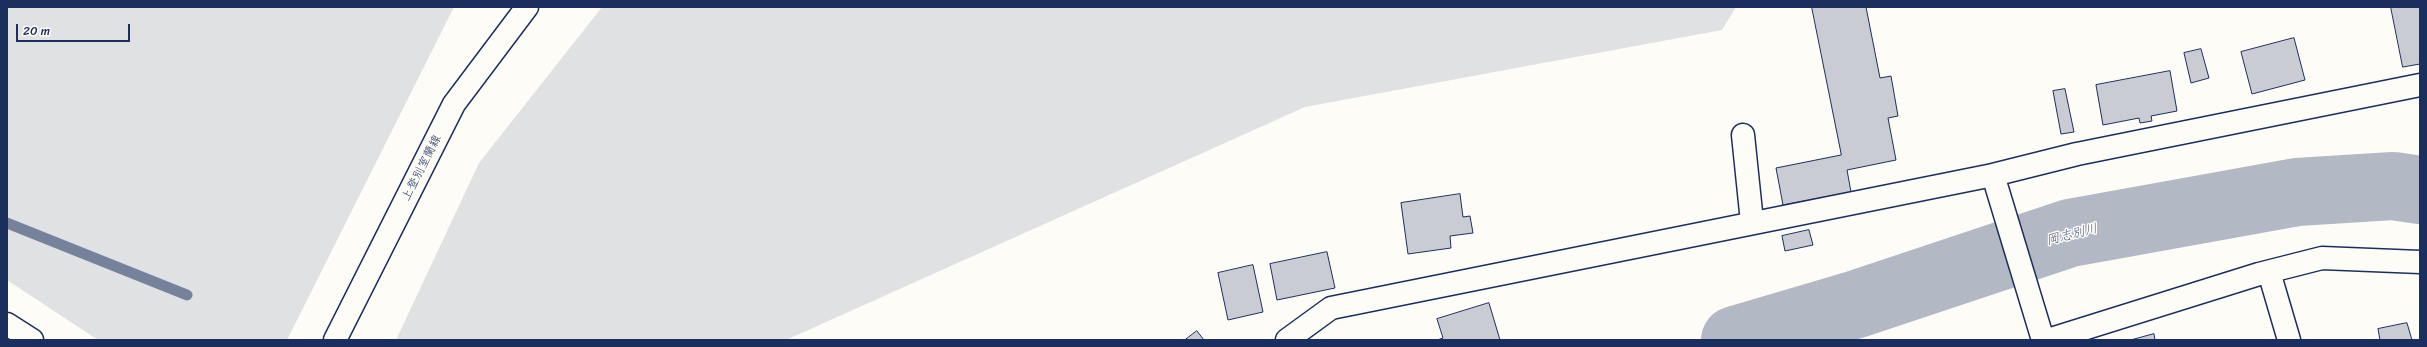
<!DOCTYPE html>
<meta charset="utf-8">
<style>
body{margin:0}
#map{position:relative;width:2427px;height:347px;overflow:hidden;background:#fdfcf7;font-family:Sriracha,sans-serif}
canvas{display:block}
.frame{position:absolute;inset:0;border:8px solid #1b2f5e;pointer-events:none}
.scale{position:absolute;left:16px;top:24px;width:114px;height:18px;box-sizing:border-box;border:2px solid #1b2f5e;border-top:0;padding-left:5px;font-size:12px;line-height:14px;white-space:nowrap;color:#1b2f5e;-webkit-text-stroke:3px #fdfcf7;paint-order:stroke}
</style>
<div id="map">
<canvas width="2427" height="347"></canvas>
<div class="frame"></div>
<div class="scale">20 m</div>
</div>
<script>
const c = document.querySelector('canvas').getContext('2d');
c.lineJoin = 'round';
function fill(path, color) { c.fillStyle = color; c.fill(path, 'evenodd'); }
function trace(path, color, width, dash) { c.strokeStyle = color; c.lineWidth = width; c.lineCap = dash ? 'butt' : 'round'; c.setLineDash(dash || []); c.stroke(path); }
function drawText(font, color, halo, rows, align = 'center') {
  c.font = font + ' Sriracha,"Klee One",sans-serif'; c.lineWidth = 3; c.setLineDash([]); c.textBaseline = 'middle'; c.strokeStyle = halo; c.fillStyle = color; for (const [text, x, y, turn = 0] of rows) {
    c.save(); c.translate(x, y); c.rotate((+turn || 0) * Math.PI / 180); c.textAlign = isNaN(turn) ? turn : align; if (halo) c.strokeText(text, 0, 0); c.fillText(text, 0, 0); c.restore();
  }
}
fill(new Path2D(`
 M7,7H454L287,340H98L7,280Z
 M602,7H1736L1722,30L1305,107L786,340H396L479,163Z`), '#e0e1e3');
trace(new Path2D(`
 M7,223L187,295`), '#76819c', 11);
trace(new Path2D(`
 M1735,340L1857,304L2070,233L2297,192L2393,186L2420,190`), '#b3b8c5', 68);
const building = new Path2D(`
 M1812,7H1866L1880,78L1891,76L1898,116L1888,118L1896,160L1847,170L1851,192L1783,205L1776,168L1841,155Z
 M2391,7H2420V64L2403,67Z
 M2294,38L2305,80L2252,94L2241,52Z
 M2201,49L2209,78L2191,83L2184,53Z
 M2170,71L2177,111L2151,116L2152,121L2140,123L2139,118L2103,125L2096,85Z
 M2065,89L2074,132L2061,134L2053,91Z
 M1460,194L1463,217L1470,216L1473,233L1450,236L1451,248L1408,254L1401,203Z
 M1809,230L1813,245L1785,251L1782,236Z
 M1327,252L1335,288L1277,300L1270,264Z
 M1253,265L1263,312L1228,320L1218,273Z
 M1489,303L1500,340H1437L1443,338L1437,319Z
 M2407,323L2412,340H2380L2378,329Z
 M1197,331L1204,340H1185Z
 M2154,334L2155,340H2131Z`);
fill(building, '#c9ccd3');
trace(building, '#1b2f5e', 1);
const minor = new Path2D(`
 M1743,135L1752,222
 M1993,175L2043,340
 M2269,272L2289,340
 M7,324L32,340
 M1287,340L1331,308L1993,175L2077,154L2420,85
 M2048,340L2259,274L2322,258L2420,262`);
const major = new Path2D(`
 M335,340L454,104L527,7`);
trace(minor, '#1b2f5e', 25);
trace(major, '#1b2f5e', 25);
trace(minor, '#fdfcf7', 22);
trace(major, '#fdfcf7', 22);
drawText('12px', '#1b2f5e', '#fdfcf7', [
 ["上登別室蘭線",422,168,-63]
]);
drawText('italic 13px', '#49587d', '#fdfcf7', [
 ["岡志別川",2072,235,-14]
]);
</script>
